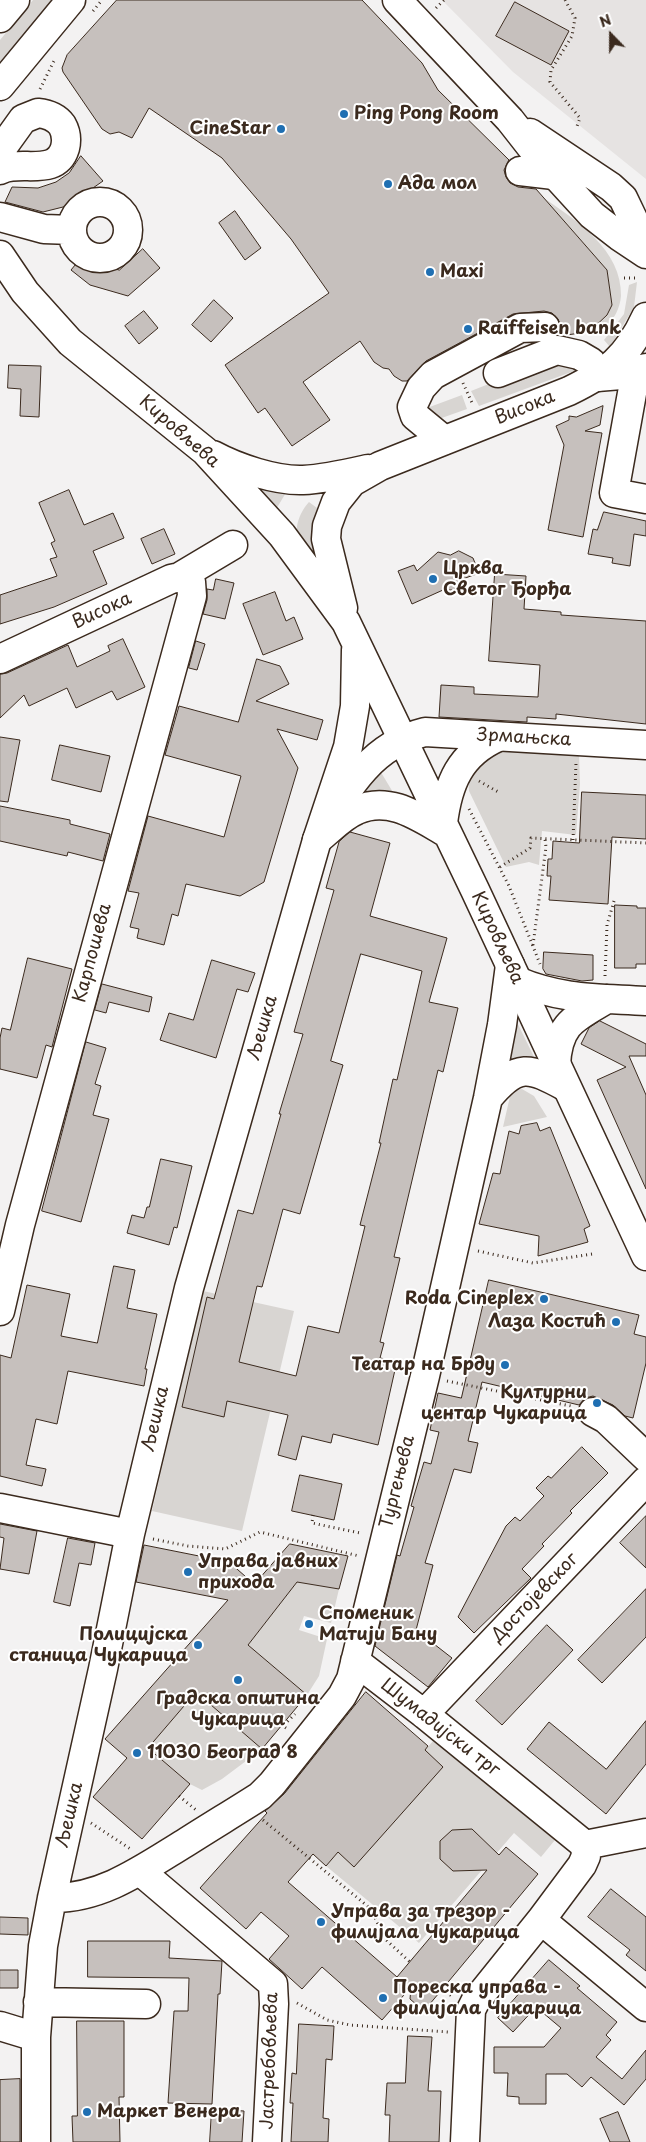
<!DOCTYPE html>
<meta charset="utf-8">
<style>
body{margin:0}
#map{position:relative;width:646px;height:2142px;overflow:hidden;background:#f3f2f2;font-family:"Playpen Sans",sans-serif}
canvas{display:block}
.north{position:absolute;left:586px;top:10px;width:50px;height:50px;-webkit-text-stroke:4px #fff;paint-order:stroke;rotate:338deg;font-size:14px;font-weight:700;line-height:20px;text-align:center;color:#3b2a1e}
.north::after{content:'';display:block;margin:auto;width:18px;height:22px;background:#3b2a1e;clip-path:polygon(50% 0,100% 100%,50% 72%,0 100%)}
</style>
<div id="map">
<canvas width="646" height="2142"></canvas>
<div class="north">N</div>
</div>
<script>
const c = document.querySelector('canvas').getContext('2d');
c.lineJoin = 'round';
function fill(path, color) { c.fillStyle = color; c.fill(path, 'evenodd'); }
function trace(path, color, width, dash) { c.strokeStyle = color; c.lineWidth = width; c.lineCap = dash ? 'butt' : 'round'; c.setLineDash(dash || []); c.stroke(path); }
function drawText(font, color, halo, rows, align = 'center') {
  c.font = font + ' "Playpen Sans",sans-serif'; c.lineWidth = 4; c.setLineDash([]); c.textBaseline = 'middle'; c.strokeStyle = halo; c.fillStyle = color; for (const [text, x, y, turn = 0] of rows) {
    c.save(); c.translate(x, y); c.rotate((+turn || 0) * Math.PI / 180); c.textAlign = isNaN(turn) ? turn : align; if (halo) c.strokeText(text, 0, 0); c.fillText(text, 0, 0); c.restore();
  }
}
fill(new Path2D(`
 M442,0H646V179L513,72Z`), '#e6e3e2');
fill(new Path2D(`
 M33,0H57L0,67V40Z
 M544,198C577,221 622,250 621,296C620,308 614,321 603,328L599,324L607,315L612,305L607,270Z
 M637,282L634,307L610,347L604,340L624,314L629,285Z
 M552,359L576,364L574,371L479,406L471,391Z
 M462,395L467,409L436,420L427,408Z
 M242,475L290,486L275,511Z
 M309,502L317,508L312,532V543L328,586C322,576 300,548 298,539C294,525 301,511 309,502Z
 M500,750L579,754L580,784L576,835L542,831L539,865L529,862L506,867L469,791C467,770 484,761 500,750Z
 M379,769L394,794L352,799Z
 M509,1006L537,1063L506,1066Z
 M522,1089L534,1096L547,1117L503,1127L511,1092L514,1090Z
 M203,1291L294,1311L242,1531L152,1511Z
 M297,1582L339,1589L331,1623L304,1616L299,1630L327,1639L319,1676L307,1695L248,1645Z
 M196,1692L262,1749L222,1779L202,1790L190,1784L148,1748Z
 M433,1741L555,1840L541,1857L514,1833L419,1943L326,1866Z`), '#d8d5d2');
const building = new Path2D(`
 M117,0H362L422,63L438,90L509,160L504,170L506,177L510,183L518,187L536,189L607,270L612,305L607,315L589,332L566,335L559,334L561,327L558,319L552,313L544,311L513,314L426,361L407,381H402L394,376L389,369L383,368L374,362L360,341L303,382L330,420L292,446L265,408L258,413L225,365L329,293L291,239L222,158L149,108L132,138L119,132L110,134L102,129L63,72L62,68L67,55Z
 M515,2L569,31L551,65L496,36Z
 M81,156L103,181L67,206L43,212L5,202L12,187L38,188L56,182L69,173Z
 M235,211L261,248L245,260L219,223Z
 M143,249L160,268L128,296L90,285L71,270L80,259L119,270Z
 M214,300L233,318L211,342L192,325Z
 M144,311L158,328L139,344L125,326Z
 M9,365L41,366L39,417L20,416L21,389L8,388Z
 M603,406L600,425L585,431L602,433L583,537L548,530L564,445L556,426L569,420V416L576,417Z
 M69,490L84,525L113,513L124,538L93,551L107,584L54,607L0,624V595L57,576L50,559L57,557L51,543L55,541L39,503Z
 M604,512L646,521V536L634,534L630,566L612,563L613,558L588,554L593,529L597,530Z
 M164,529L175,554L152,564L141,539Z
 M459,551L473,558L479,573L460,580L454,590H443L412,604L398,571L414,565L417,571L438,552L450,555Z
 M495,574L526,576L524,609L561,612V615L646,621V724L556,714V719L527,717V722L439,717L441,685L474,687V694L538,697L540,665L489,661Z
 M216,579L234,583L225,619L203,614L207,600V589L213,590Z
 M275,592L286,621L294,617L303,639L263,655L243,604Z
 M123,639L145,687L117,700L112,691L76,708L67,688L29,706L24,695L0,718V674L7,673L68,645L77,667L110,651L108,646Z
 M196,641L205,644L197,670L189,668Z
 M257,659L280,666L289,684L256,701L323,720L317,740L277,729L298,768L264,882L240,896L186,884L178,916L172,914L164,945L137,938L139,929L130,927L139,893L128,891L148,816L224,837L241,776L165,755L179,706L238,722Z
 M0,737L20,740L8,802L0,801Z
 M60,745L110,756L101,792L52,780Z
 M582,792L646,795V839L612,837L608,904L549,900L551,876H547L548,859H552L553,841L579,843Z
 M0,806L70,820V824L110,834L103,861L68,852L67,856L0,841Z
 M350,832L390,843L370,916L447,938L429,1002L458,1008L443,1072L438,1070L394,1257L400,1258L380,1342L384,1343L380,1358L397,1361L378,1445L333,1434L331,1443L302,1436L296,1460L278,1455L288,1415L227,1401L224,1417L182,1407L207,1297L214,1299L238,1210L253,1214L281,1114H279L303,1034L294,1032L334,890L326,888L339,842ZM361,954L422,971L397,1080L393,1079L379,1143H381L360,1225L365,1226L339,1333L308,1326L296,1376L239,1362L257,1286L262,1287L283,1209L300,1214L343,1065L331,1061Z
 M615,905L637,906V908H646V964H636V968H615Z
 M544,952L593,955V980L582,981L546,974L543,969Z
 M28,958L72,969L52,1047L46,1045L37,1078L0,1069V1038L2,1028L10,1030Z
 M212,960L255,973L248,992L237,989L216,1058L160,1040L169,1013L193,1020Z
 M102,984L152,997L149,1012L109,1002L106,1013L95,1010Z
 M600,1021L646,1044V1056H629L646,1095V1189L597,1080L626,1067L581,1044L589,1028Z
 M86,1042L106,1048L95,1084L101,1086L93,1115L109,1119L81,1222L42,1211Z
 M537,1123L540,1131L550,1127L590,1226L584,1229L588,1242L538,1256L539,1236L479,1224L493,1173L500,1174L509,1131L519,1134L521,1126Z
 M161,1159L192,1166L177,1228L174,1227L169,1245L127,1233L132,1215L144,1218L147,1207H149Z
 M114,1266L135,1270L127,1308L157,1314L145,1369H147L144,1386L68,1371L57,1424L36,1419L26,1465L46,1469L42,1486L0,1476V1355L11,1358L27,1285L70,1294L61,1336L97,1343Z
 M489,1280L639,1315L634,1334L646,1337V1363L633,1418L625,1416L613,1405L593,1396L585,1398L579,1405L482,1382L468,1441L478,1443L471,1473L454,1469L425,1563L433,1565L416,1630L452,1658L428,1687L375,1646L397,1555L400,1556L414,1507L411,1506L424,1462L431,1464L439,1432L430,1430L438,1393L461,1398Z
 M582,1447L608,1473L570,1511L572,1513L542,1544L544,1546L522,1569L531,1578L474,1633L458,1617L506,1526L515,1517L520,1521L544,1496L536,1488L548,1476L551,1478Z
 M300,1475L342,1484L334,1520L292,1511Z
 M646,1516V1568L620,1543Z
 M0,1524L37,1531L29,1574L0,1569L4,1538L0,1537Z
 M68,1538L95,1543L91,1565L79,1563L70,1606L54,1602Z
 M290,1544L348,1556L339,1589L297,1582L248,1645L307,1695L262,1749L196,1692L148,1748L190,1784L142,1839L93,1797L127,1758L105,1739L228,1600L136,1582L144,1545L229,1562L254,1584Z
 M646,1589V1637L602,1683L578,1660Z
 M547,1625L573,1650L502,1725L476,1701Z
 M366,1692L428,1746L425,1750L443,1767L354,1867L338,1852L326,1866L313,1854L288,1882L397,1977L487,1870L453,1871L440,1859V1841L452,1830L472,1829L499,1855L506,1847L538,1874L424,2011L410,1999L411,1987L382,2020L322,1967L302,1989L269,1959L289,1936L261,1912L246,1929L200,1888L267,1813L265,1811L284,1794Z
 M646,1721V1764L606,1814L527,1749L549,1722L606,1769Z
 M611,1889L646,1917V1971L626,1955L630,1950L588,1917Z
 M0,1917L28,1918V1935L0,1934Z
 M88,1941H170L169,1958L222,1961L220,1994H218L212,2104L168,2103L174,2011H188L189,1978L88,1977Z
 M549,1960L580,1986L577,1988L617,2022L606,2035L611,2040L596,2057L622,2079L646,2050V2079L624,2105L591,2077L582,2087L567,2074H546V2104H519V2097L507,2096L508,2073H494V2047H544L561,2028L536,2007L513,2032L498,2018Z
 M0,1970H18V1988H0Z
 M77,2021H124V2097H119L120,2142H73L72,2116H77Z
 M299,2024L334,2026L332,2060L326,2059L323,2118L329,2119L328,2142H291L293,2103H290L292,2073L296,2074Z
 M408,2036L432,2037L428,2091H441L439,2142H389L390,2115H385L387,2083H405Z
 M20,2079V2142H0V2080Z
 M212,2109L244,2111L242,2142H210Z
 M618,2112L630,2142H610L600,2119Z`);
fill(building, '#c6c0bd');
trace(building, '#3b2a1e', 1);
const minor = new Path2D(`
 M0,151L23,119L38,113C48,114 56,117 62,125C66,132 67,140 65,148C56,178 20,159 0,170
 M520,171L554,175
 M72 230a28 28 0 1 1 56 0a28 28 0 1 1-56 0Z
 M0,217L44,229L72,230
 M636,371L614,493L646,499
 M498,373L557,350L579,355L591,362L597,377
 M444,440L415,416L412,407L421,388L433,375L520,328L545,327
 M181,576L233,545
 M0,659L171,579L185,576L191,582L192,596L20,1225L0,1311
 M517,981C562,1000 599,998 646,1001
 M556,1065C558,1023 575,1018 607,999
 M488,1098C518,1062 529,1067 566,1087
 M593,1412L606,1419L646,1457
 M0,1508L130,1534
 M355,1661L424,1714L585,1845L586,1856L582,1865L541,1920L475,2002L471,2010L465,2142
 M424,1714L646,1481
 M585,1845L646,1833
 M140,1871L273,1984L274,2004L267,2142
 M52,1898C102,1899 144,1868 185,1843C210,1827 235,1812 260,1796L272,1784L342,1696L351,1679L425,1376L488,1098L502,1025L510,965
 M541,1920L646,2007
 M38,2002L146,2004
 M0,2026L36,2037
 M36,2142V2037L43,1946L52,1898L103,1669L130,1534L189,1288L317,840C345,793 368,746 425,732L646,745`);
const major = new Path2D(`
 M397,0L510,120L539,157L592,215L619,236L646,254
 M0,18L15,0
 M0,86L71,0
 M530,133L611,187L623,198L646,246
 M0,255L25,292L70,342L205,451L282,535L346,622L475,890L646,1256
 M597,377L621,375L646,368
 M213,455C237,468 276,481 303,480C325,479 346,474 368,469
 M343,608L326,539L327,526L336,502L352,482L380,466L569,391C608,372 627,358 646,317
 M443,823C448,783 460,754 498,737
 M317,840L348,747L355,706L356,650
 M317,840C330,830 342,816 357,810C390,795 420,818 447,833`);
trace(minor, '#3b2a1e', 31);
trace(major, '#3b2a1e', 31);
trace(new Path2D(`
 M565,0L575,18L572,36L551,70L550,82L580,118L576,129
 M436,8L444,0
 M93,11L102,0
 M40,89L54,61
 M624,278H638
 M463,383L473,405
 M479,781L500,793
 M469,809L509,886L540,964
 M573,840L576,763
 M500,867L530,848L531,838L646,843
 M533,945L546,847L545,839
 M605,976L607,925L614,901
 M478,1251L533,1263L592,1254
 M447,1381L571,1406
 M313,1515L312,1523L360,1533
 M153,1539L188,1546L225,1549L260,1532L359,1556
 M286,1728L283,1726L295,1714
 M179,1796L196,1810
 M263,1820L371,1909L385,1939L410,1962
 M91,1823L132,1850
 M442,1989L453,1997
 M297,2003L327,2020L350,2025L448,2032`), '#3b2a1e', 3, [1, 4]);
trace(minor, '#fff', 28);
trace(major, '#fff', 28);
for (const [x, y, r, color] of [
 [344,114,5,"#1f6fb2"],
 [281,129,5,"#1f6fb2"],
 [388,184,5,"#1f6fb2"],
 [430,272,5,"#1f6fb2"],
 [468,329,5,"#1f6fb2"],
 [433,579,5,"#1f6fb2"],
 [544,1299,5,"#1f6fb2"],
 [616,1322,5,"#1f6fb2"],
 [505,1365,5,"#1f6fb2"],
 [597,1403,5,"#1f6fb2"],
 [188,1572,5,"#1f6fb2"],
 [309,1624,5,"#1f6fb2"],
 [198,1645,5,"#1f6fb2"],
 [238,1680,5,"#1f6fb2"],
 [137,1753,5,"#1f6fb2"],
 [321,1922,5,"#1f6fb2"],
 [383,1998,5,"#1f6fb2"],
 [87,2112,5,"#1f6fb2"]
]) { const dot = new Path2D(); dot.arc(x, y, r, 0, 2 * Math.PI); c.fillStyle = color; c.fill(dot); trace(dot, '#fff', 2); }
drawText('bold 18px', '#3b2a1e', '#fff', [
 ["Ping Pong Room",354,114],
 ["CineStar",271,129,"right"],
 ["Ада мол",398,184],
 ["Maxi",440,272],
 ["Raiffeisen bank",478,329],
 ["Црква",443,569],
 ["Светог Ђорђа",443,590],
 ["Roda Cineplex",534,1299,"right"],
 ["Лаза Костић",606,1322,"right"],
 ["Театар на Брду",495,1365,"right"],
 ["Културни",587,1393,"right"],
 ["центар Чукарица",587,1414,"right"],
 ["Управа јавних",198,1562],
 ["прихода",198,1583],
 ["Споменик",319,1614],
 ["Матији Бану",319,1635],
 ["Полицијска",188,1635,"right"],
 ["станица Чукарица",188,1656,"right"],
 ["Градска општина",238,1699,"center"],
 ["Чукарица",238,1720,"center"],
 ["11030 Београд 8",147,1753],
 ["Управа за трезор -",331,1912],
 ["филијала Чукарица",331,1933],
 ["Пореска управа -",393,1988],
 ["филијала Чукарица",393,2009],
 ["Маркет Венера",97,2112]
], 'left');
drawText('18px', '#3b2a1e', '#fff', [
 ["Висока",525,408,-22],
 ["Кировљева",179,432,41],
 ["Висока",102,611,-25],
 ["Зрмањска",524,738,3],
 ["Кировљева",497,938,65],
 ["Карпошева",93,953,-75],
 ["Љешка",263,1028,-74],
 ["Љешка",156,1419,-77],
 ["Тургењева",398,1482,-76],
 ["Достојевског",535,1598,-46],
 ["Шумадијски трг",440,1728,38],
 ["Љешка",70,1815,-77],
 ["Јастребовљева",270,2061,-88]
]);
</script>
